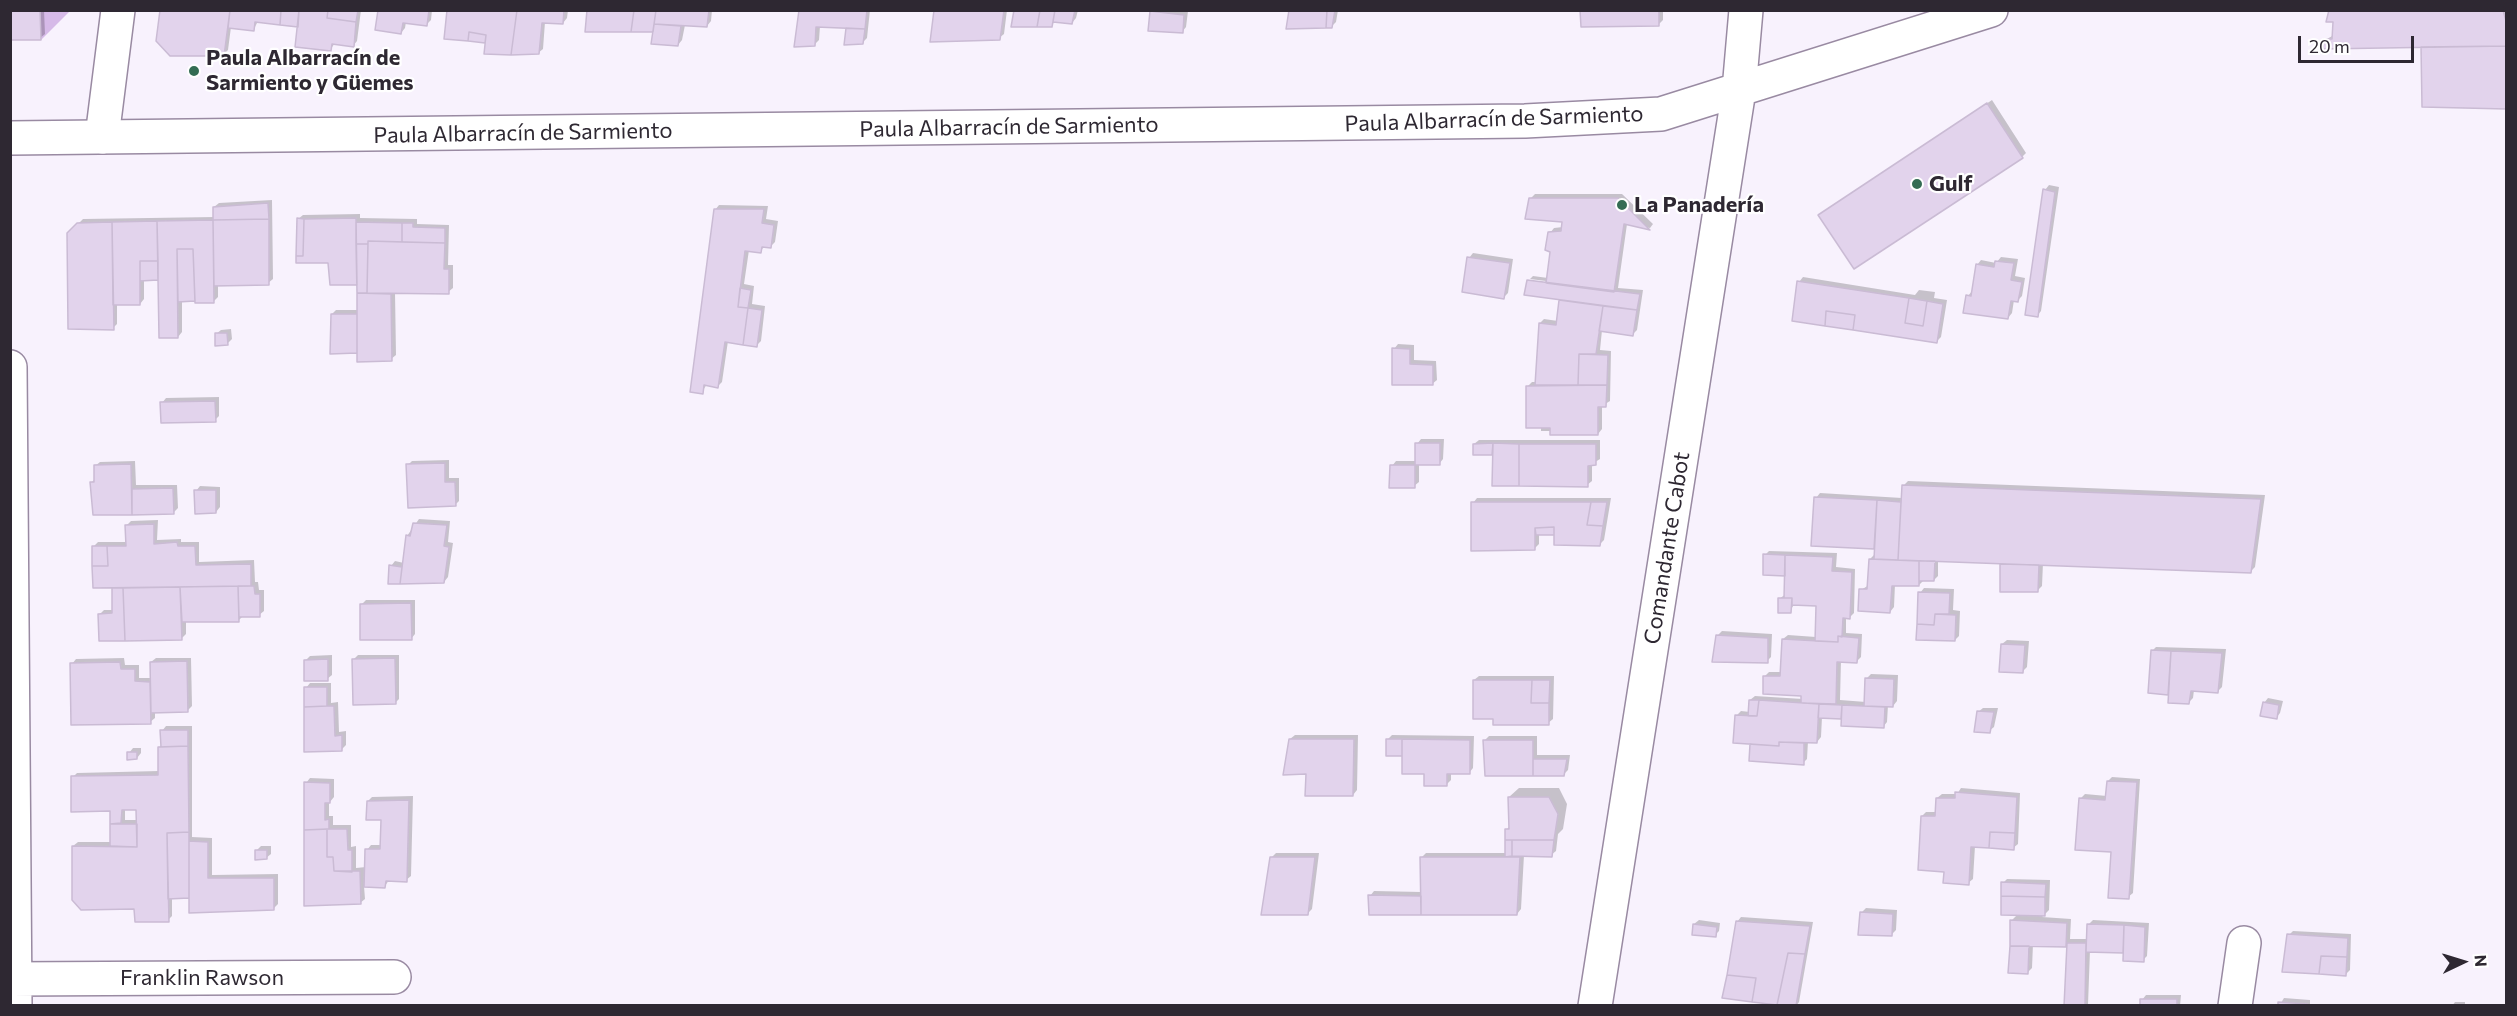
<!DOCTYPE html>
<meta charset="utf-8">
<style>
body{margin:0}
#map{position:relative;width:2517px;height:1016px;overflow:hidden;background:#f8f2fd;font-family:Commissioner,sans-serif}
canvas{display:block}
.frame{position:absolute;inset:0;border:12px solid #2e2832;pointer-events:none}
.north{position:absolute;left:2433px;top:932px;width:60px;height:60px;-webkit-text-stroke:4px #fff;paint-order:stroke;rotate:86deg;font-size:16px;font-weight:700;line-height:24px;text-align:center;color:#2e2832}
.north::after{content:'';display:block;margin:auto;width:21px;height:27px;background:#2e2832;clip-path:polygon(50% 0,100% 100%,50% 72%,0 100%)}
.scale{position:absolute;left:2298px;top:36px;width:116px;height:27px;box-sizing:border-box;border:3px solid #2e2832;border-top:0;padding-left:8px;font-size:18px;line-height:21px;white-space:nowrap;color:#2e2832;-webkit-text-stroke:4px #fff;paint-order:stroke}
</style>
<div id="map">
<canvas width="2517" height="1016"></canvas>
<div class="frame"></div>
<div class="north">N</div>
<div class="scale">20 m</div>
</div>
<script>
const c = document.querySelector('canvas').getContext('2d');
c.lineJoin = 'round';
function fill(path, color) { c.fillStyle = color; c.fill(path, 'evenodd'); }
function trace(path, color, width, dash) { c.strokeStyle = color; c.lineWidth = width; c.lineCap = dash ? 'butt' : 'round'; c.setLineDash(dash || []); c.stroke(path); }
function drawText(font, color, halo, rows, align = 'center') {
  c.font = font + ' Commissioner,sans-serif'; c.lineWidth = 4.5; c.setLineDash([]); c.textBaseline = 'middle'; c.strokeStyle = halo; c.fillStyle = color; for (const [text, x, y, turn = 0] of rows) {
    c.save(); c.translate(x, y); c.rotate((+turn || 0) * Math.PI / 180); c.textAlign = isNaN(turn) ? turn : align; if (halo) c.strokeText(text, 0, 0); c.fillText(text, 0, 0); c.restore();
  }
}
fill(new Path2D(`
 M10,11H70L41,40H11Z`), '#d6bae8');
fill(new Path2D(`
 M10,10H44L45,34L40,38Z
 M162,10H361L357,41L353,46L335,43L330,50L299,26L258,21L254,29L231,27L228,50L223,55Z
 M379,10H432L431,20L427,24L406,22L405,28L401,33Z
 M449,10H568L567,18L563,23L545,22L543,49L538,53L487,42L446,37Z
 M589,10H712L711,21L707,26L685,25L682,40L678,45L655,30Z
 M800,10H870L867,38L862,43L847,27L820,26L819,40L814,45Z
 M936,10H1007L1004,34L999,38Z
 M1015,10H1078L1076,18L1072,23L1056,21L1051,25Z
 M1291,10H1338L1336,22L1332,26Z
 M1582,10H1663V20L1658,25Z
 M2330,10H2506V107L2424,106L2422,45L2325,40L2334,35L2335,21Z
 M1152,11H1188L1186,27L1182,32Z
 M1992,100L2026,153L2022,157L1820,215Z
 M2049,185L2059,187L2041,311L2037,316L2045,190Z
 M1535,194H1622L1653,224L1650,228L1627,224L1618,288L1643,290L1637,330L1633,334L1602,330L1600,350L1611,351L1610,401L1602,406V429L1598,434H1551L1552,431H1541V426H1528V386L1532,382H1537L1540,323L1544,319L1558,321L1561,299L1526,293L1529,279V282L1553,285L1554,282L1530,279L1533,276L1548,278L1552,250L1547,249L1550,233L1554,228L1563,227L1564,221L1527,218L1530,199Z
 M272,200L273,279L268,283L218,285V297L214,301H182V332L178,337L160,278L144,279V299L140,304H117V324L113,328L69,233L83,219L215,217L214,207L219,203Z
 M719,205L768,206L766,219L778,221L775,242L770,247L765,246L760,251L749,250L744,284L754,286L752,304L765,306L761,341L757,345L728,341L722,382L718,386L707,384L702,392L715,210Z
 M360,214V218L417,219V224L449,225L448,265H453V288L448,292H395L396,355L391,359L358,352L332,314L336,310H358V284L330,261L298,219L303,215Z
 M1473,253L1513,259L1508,293L1503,298L1469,258Z
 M2001,257L2018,259L2015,276L2025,278L2022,296L2017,301L2014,300L2012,313L2008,318L1968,296L1972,291L1977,265L1981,260L1996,263Z
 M1803,277L1915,295L1919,290L1935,292L1934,298L1947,300L1941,337L1937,341L1799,282Z
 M231,329L232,339L228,343L216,334L221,330Z
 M1398,344L1414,345V360L1436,361L1437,380L1432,384H1393L1394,349Z
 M219,397V416L215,420L162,403L166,398Z
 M1421,439H1444L1443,459L1439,464H1419V482L1414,486L1392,466L1396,461H1416L1417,444Z
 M1479,440H1600V459L1592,464V481L1587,485L1494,453H1474V444Z
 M449,460V478H459V501L455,505L408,465L412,461Z
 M135,461L136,485H177L178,508L173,513H95L91,483L95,479V466L100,462Z
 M1908,481L2265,495L2255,567L2250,572L2043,563L2042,586L2038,590H2001L2002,562L1938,560V576L1934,580H1924L1919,585L1895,584L1894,607L1890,612L1861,590L1869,585L1870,559L1874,555L1876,548L1813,545L1816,498L1820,493L1902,498L1903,486Z
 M200,486L220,487V507L216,512L196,491Z
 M1477,498H1611L1604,540L1600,544L1556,534H1539V544L1535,548L1473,503Z
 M419,519L450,521L448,542L453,543L448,577L444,582H390L391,566L395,561L404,563L407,536Z
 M158,520L157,540L181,539V542H199V562L254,560L255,582H258L259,590H264V611L259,615L243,616L239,620L186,621V634L182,638L100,614L104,610H114L113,587L93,547L98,542H128L127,525L131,521Z
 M1769,551L1837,553L1836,567L1855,569L1854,613L1850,617H1846V633L1862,634L1861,657L1857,661L1841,660L1840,700L1866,702V679L1871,674L1898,675L1897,701L1893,706L1888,705L1887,722L1883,727L1843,718L1822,717L1821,737L1817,742L1808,741L1807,759L1803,763L1751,743L1736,716L1741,711L1750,712V700L1755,696L1803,699V695L1765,676L1769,672H1782L1783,639L1788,635L1816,637L1818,605L1795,603L1790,611L1779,599L1786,594V575L1765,555Z
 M1924,588L1954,589L1953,610L1960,611L1959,636L1955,640L1918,639L1920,593Z
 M366,600H415V634L411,639L361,605Z
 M1722,631L1772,634L1771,657L1767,661L1718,635Z
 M2007,640L2029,641L2027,667L2023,671L2002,644Z
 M2156,647L2226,649L2222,687L2218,691L2194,690L2193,698L2188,703L2170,693L2150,692L2152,651Z
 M332,655V675L327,679L306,660L310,656Z
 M358,655H399V699L395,703L354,659Z
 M124,658L125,665H139V678H151V662L156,658H191L192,706L187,711L155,712V718L150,722L72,664L76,659Z
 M1479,676H1554L1553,719L1548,723L1474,680Z
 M310,683H331V703L338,702L339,732L346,731V745L341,750L306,688Z
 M2268,698L2283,701L2280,713L2276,718L2264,703Z
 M1983,708H1998L1994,727L1989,731L1978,712Z
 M166,726H192V837L212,838V875L278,874V904L274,908L190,896L172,897V916L168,920L136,907L73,846L78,842H112L111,809L73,777L77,773L159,771L162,731ZM125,808H138V820H125Z
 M1295,735H1358L1357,790L1353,795L1308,772L1290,739Z
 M1392,735L1474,736L1473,768L1469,773H1451V780L1447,784L1426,773L1404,754L1387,740Z
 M1489,736H1537V755H1570L1568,770L1563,775L1485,740Z
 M133,748H141V753L137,758L129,753Z
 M2112,777L2140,779L2133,893L2128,897L2112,851L2080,799L2085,794L2107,796L2108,781Z
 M310,778L334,779V797L329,803V816H333V825H351V847L356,846V868L366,867L367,850L371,845H382V819L368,801L372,797L413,796L411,876L406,880H389L385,886H364L365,899L360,903L306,783Z
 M1519,788H1559L1567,804L1563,829L1558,834L1556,851L1551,855H1524L1521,909L1517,914L1370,896L1374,891L1422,892V857L1426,853H1506L1507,829L1510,826L1509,797Z
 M1961,788L2020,793L2018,844L2013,848L1975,846L1973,879L1968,883L1946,870L1922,816L1926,812H1936L1937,798L1942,794H1957Z
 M261,846H271V854L266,858L257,850Z
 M1276,853H1319L1312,909L1307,914L1272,857Z
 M2007,879L2050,880L2049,910L2042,917L2071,919L2070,939H2088L2089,924L2093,920L2149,923L2147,956L2143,960L2125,952L2090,950L2088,1005L2115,1006H2066L2068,945L2033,944L2032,968L2028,972L2012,920L2018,914L2003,883Z
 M1866,908L1897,910L1896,930L1891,935L1861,913Z
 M1741,917L1813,922L1799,1002L1796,1006L1737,922Z
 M1699,920L1720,923L1719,931L1715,935L1694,924Z
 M2293,931L2351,934L2350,970L2346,974L2289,935Z
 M2146,995H2181L2180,1006H2142V1000Z
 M2284,998L2310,1000V1006H2279Z
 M2455,1002H2465V1006H2452Z`), '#0003');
const building = new Path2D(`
 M10,10H40L41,40H10Z
 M160,10H230L224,56H170L156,41Z
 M230,10H281L280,25L255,22L254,31L228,28Z
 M281,10H299L298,27L280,25Z
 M299,10H328L327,18L356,22L354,47L332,44L331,51L295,47Z
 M328,10H358L356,22L327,18Z
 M378,10H429L427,26L403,23L401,34L375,30Z
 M447,10H517L511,55L484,54L486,35L469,32L468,41L444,39Z
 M517,10H564L563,24L542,23L539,54L511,55Z
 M587,10H634L631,32H585Z
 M634,10H656L653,32H631Z
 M656,10H709L707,27L654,24Z
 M799,10H867L865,29L816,27L815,46L794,47Z
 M934,10H1004L1000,40L930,42Z
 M1014,10H1040L1037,27H1011Z
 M1040,10H1055L1052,27H1037Z
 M1055,10H1075L1072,24L1053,22Z
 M1289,10H1327L1326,28L1286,29Z
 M1327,10H1335L1332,28H1326Z
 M1580,10H1659V26L1581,27Z
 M2329,10H2503L2506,21V46L2323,49L2324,39H2332L2333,22H2326Z
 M1150,11L1184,15L1183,33L1148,31Z
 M654,24L681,26L678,46L651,44Z
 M846,28L865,29L863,44L844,45Z
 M469,32L486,35L485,43L468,41Z
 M2506,46V109L2422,107L2421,47Z
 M1987,103L2023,158L1854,269L1818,215Z
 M2043,189L2055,192L2038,317L2025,315Z
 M1529,198H1618L1650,230L1624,224L1614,292L1546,283L1550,252L1545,250L1548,232L1561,231L1562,222L1525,219Z
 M268,203L269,219L213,220V207Z
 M714,209H764L762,223L774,225L771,248L762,247L761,253L745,251L738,307L748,308L743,345L725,342L718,388L704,385L703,394L690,392Z
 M297,218L304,219L303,256H296Z
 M356,218L357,285H330L328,263H296V256H303L304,219Z
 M269,219V285L214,286L213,220Z
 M213,220L214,303H195L193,249H177L178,338H159L157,221Z
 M157,221L158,261H140V305H113L112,222Z
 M112,222L114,330L68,329L67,233L77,223Z
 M356,222L402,223V242L368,241V244H356Z
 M402,223H413V227L445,228V243L402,242Z
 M368,241L445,243L444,269H449V294L367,293Z
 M356,244H368L367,293H357Z
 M177,249H193L195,301L178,302Z
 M1467,257L1510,263L1504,299L1462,292Z
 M140,261H158V280L140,281Z
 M1995,261L2014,263L2011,280L2022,282L2018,302L2011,301L2008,319L1963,313L1966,295L1971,296L1976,264L1994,267Z
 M1527,280L1640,294L1637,310L1524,295Z
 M1797,281L1909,298L1905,323L1923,326L1927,301L1943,304L1937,343L1853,330L1855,315L1826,311L1825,326L1792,321Z
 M740,288L751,290L748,308L738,307Z
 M357,293L391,294L392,361L357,362Z
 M1909,298L1927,301L1923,326L1905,323Z
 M1559,300L1603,306L1596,354H1579L1578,385H1535L1539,323L1556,325Z
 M1603,306L1637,310L1633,336L1599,331Z
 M748,308L762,310L757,347L743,345Z
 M1826,311L1855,315L1853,330L1825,326Z
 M331,314H357V353L330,354Z
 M215,333H227L228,345L215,346Z
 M1392,348L1410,349V364L1433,365V385H1392Z
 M1579,354L1608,355L1607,385H1578Z
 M1607,385L1606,407H1598V435H1550V428H1526V386Z
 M215,401L216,422L161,423L160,402Z
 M1415,443H1440V465H1415Z
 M1493,443L1519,444V486H1492Z
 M1493,443L1492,455H1473V444Z
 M1519,444H1596V465L1588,466V487L1519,486Z
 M445,463V482H455L456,506L408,508L406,464Z
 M131,464L132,515H93L90,482H94V465Z
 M1390,465H1415V488H1389Z
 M1902,485L2261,499L2251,573L1898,560Z
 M173,488L174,514L132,515V489Z
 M194,490H216V513L195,514Z
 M1814,497L1877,500L1874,549L1811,546Z
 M1877,500L1901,502L1898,560L1874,559Z
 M1471,502H1591L1587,525L1603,526L1600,546L1554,545V527L1535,528V550L1471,551Z
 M1591,502H1607L1603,526L1587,525Z
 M413,523L447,525L444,546L449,547L444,583L400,584L406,535L410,536Z
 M154,524V544L177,542L178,546H195L196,565L251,564V586L93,588L92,566H108L107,546H126L125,525Z
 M1554,527V535H1536L1535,528Z
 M92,546H107L108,566H92Z
 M1763,554L1785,555V576L1763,575Z
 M1785,555L1833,557L1832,571L1852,572L1850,619L1843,618L1842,637L1838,636V642L1815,641L1816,606L1792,605V598H1784Z
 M1869,559L1919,561V586H1892L1890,613L1858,611L1859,589H1867Z
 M1919,561H1935L1934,581H1919Z
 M2000,564L2039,565L2038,592H2000Z
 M389,565L402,567L400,584H388Z
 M238,586L239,622H182L180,587Z
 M238,586H254L255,594H260V617H239Z
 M180,587L182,640L125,641L123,588Z
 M112,588H123L125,641H99L98,614L112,613Z
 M1918,592L1950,593L1949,614H1935L1934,625L1917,624Z
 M1778,598H1792L1791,613H1778Z
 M411,603L412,640H360V604Z
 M1935,614L1956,615L1955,641L1916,640L1917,624L1934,625Z
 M1716,635L1768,638V663L1712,662Z
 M1838,636L1859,638L1857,663L1837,662L1836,704L1801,703V696L1763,694V676H1780L1782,639L1838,642Z
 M2001,644L2025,645L2023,673L1999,672Z
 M2151,650L2171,651L2168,695L2148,693Z
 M2171,651L2222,653L2218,693L2191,691L2189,704L2168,703Z
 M395,658L396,704L353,705L352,659Z
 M328,659V681H304V660Z
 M187,661L188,712L151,713L150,662Z
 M120,662L121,669H135V681L150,682L151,724L71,725L70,663Z
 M1865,678L1894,679L1893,707L1864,706Z
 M1473,680H1532L1531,703H1549V725H1493V719H1473Z
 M1532,680H1550L1549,703H1531Z
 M304,687H327V706L304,707Z
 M1749,700H1759L1757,716H1748Z
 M1759,700L1819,704L1817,743L1779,742V746L1733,743L1735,715L1757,716Z
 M2263,702L2279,705L2277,719L2260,716Z
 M1819,704L1842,705L1841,719L1818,718Z
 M1842,705L1885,707L1884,728L1841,726Z
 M327,706H334L335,736L342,735V751L304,752V707Z
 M1977,711L1994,712L1990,733L1974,732Z
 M160,730H188V746L161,747Z
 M1289,739H1354L1353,796H1305L1306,774L1283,775Z
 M1386,739H1402V756H1386Z
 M1402,739L1470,740V774H1447V786H1424V774H1402Z
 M1483,740H1533V776H1485Z
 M1779,742L1804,743V765L1749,761L1750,744L1779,746Z
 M188,746L189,832L167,833L169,922H135L134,909L81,910L72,900V846L137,847L136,810H122L121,823L110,824V811L71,812V776L158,775V747Z
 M127,752H137V759L127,760Z
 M1533,759H1567L1564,776H1533Z
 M2107,781L2137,782L2129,899L2108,898L2111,852L2075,850L2079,798L2105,800Z
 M304,782L330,783V803H325V820L329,819V829L304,830Z
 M1955,792L2017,797L2015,833L1990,832L1989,848L1971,847L1969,885L1943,883L1944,872L1918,870L1921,816H1935L1936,798H1955Z
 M1508,797H1549L1558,814L1554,840H1505V829H1509Z
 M409,800L407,882L386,881L385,888L364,887L365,849H380L381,820H366L367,801Z
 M110,824H137V847L110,846Z
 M327,829V857H333L334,871H360L361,904L304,906V830Z
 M327,829H347L348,850H352V872L334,871L333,857H327Z
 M189,832V898L168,899L167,833Z
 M1990,832L2015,833L2014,850L1989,848Z
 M1505,840H1512V856L1505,857Z
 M1512,840H1554L1552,857L1512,856Z
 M189,841L208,842V878H274V910L189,913Z
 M255,850H267V859L255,860Z
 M1270,857H1315L1308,915H1261Z
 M1420,857H1520L1517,915H1421Z
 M2001,882L2046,884L2045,897L2001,896Z
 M1368,895L1421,896V915H1369Z
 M2001,896L2045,897V916L2001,915Z
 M1860,912L1893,914L1892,936L1858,935Z
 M2010,920L2067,923L2066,947L2010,946Z
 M1736,921L1810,926L1805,954L1788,953L1777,1005L1752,1002L1756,978L1727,975Z
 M1693,924L1717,927L1716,937L1692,935Z
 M2087,924L2124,925L2123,953L2086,952Z
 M2124,925L2145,927L2144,962L2123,961Z
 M2287,934L2348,938L2347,957L2321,956L2319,974L2282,972Z
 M2067,943H2086L2085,1006H2064Z
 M2010,946H2029L2028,974L2008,973Z
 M1788,953L1805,954L1796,1006L1777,1005Z
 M2321,956L2347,957L2346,976L2319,974Z
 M1727,975L1756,978L1752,1002L1722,998Z
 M2140,999H2177V1006H2140Z
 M2278,1002L2307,1004V1006H2278Z`);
fill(building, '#e2d3ec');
trace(building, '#cabbd4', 1.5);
const street = new Path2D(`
 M102,137L118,10
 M10,367L15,1006
 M10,979L394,977
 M2235,1006L2244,943`);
const secondary = new Path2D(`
 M10,138L1525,121L1661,114L1991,10
 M1595,1006L1739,90L1746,10`);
trace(street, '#998aa2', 36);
trace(secondary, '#998aa2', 36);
trace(street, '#fff', 33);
trace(secondary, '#fff', 33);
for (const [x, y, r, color] of [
 [194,71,6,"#346c53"],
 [1917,184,6,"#346c53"],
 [1622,205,6,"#346c53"]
]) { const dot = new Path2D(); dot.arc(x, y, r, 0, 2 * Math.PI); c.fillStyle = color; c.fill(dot); trace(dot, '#fff', 2); }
drawText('bold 22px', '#2e2832', '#fff', [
 ["Paula Albarracín de",206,58],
 ["Sarmiento y Güemes",206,83],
 ["Gulf",1929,184],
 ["La Panadería",1634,205]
], 'left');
drawText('22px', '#2e2832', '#fff', [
 ["Paula Albarracín de Sarmiento",1494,119,-2],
 ["Paula Albarracín de Sarmiento",1009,127,-1],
 ["Paula Albarracín de Sarmiento",523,133,-1],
 ["Comandante Cabot",1667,548,-81],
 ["Franklin Rawson",202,978]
]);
</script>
